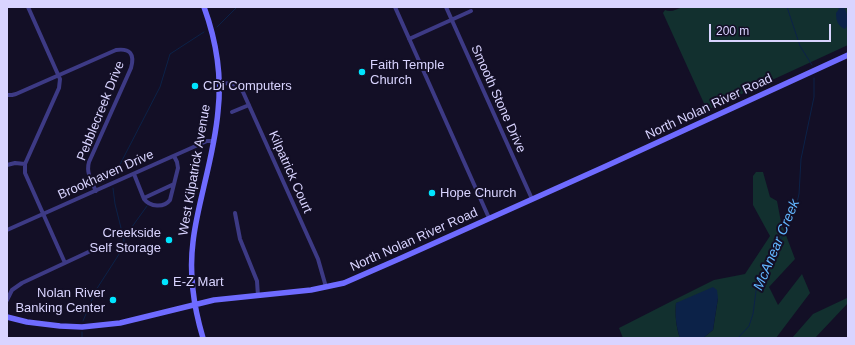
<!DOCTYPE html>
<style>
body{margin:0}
#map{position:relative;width:855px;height:345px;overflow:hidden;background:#130f26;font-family:Helvetica,sans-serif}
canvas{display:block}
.frame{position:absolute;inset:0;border:8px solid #d9d4ff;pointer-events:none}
.scale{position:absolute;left:709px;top:24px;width:122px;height:18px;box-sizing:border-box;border:2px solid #d9d4ff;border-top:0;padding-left:5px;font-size:12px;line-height:14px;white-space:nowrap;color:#d9d4ff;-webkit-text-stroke:3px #130f26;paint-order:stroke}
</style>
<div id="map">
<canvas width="855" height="345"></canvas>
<div class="frame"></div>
<div class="scale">200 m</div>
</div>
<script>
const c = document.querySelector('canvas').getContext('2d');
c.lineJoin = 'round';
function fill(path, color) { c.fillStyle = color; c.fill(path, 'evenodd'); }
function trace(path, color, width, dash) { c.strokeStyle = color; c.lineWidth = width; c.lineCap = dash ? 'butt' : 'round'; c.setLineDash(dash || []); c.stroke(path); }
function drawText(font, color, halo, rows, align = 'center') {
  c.font = font + ' Helvetica,sans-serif'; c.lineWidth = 4; c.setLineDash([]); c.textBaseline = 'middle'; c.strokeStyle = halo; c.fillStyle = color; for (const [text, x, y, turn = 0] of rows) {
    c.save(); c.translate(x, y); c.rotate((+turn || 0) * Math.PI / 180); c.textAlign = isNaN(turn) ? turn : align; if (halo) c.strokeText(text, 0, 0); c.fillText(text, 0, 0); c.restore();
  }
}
fill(new Path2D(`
 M683,7H848V45L707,110L663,13L665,10C671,13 677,9 683,7Z
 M756,172H763L770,197L777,201L781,222L795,259L769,287L778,305L802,274L810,293L776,338H703L713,330L718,298L676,303C675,315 676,327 680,338H623L619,328L672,301L714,280L745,274L770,236L753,205V176Z
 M847,298H848V303L815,338H792L813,314Z`), '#12302f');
fill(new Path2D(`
 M838,7H844C847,14 851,23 845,29C838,26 836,21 836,13L839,9Z
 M713,287L717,290L718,298L713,330L703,338H680C676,327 675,315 676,303Z`), '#0c2248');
trace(new Path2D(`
 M787,7L800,46L812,65
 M217,27L237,7
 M113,178L160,87L170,54L204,32
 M124,238L147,206
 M83,321L96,290L123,248L124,240L115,204L113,188
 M82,332V338
 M738,338L749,326L753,314L756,291L760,281L795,211L799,194L801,159L814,97V78`), '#0c2248', 1);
trace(new Path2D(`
 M28,7L60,79L59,88L25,164V173L65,263
 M395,7L489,218
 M446,7L532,199
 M409,39L471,11
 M219,83C230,84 237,82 243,92L318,259L326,287
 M7,95H12L16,94L116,50C130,48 135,54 131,68L89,162C86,172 91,181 96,191
 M232,112L249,105
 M7,165L15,163L25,164
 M134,174L144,199C150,207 164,208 170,200L178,168L177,162L174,156
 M144,198L174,184
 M235,213L240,239L257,281L258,296
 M7,230L207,141H214
 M7,300L12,290L22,283L97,248L105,249`), '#3d3a85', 4);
trace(new Path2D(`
 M7,317L27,322L60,326L82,327L120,323L214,300L311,290L344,283L399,259L604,167L848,55
 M203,338C194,308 189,274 193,242C195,223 200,204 204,186C210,161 216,136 218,111C222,76 216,40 204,7`), '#6f6bff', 5.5);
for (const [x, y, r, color] of [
 [362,72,4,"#00e5ff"],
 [195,86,4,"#00e5ff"],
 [432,193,4,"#00e5ff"],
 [169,240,4,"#00e5ff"],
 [165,282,4,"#00e5ff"],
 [113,300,4,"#00e5ff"]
]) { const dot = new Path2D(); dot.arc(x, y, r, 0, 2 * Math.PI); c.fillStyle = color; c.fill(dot); trace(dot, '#130f26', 1.5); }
drawText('13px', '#d9d4ff', '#130f26', [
 ["Faith Temple",370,65],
 ["Church",370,80],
 ["CDi Computers",203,86],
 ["Hope Church",440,193],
 ["Creekside",161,233,"right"],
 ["Self Storage",161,248,"right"],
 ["E-Z Mart",173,282],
 ["Nolan River",105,293,"right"],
 ["Banking Center",105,308,"right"]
], 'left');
drawText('13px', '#d9d4ff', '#130f26', [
 ["Smooth Stone Drive",498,99,66],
 ["North Nolan River Road",709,107,-25],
 ["Pebblecreek Drive",101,111,-68],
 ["West Kilpatrick Avenue",195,170,-80],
 ["Kilpatrick Court",290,172,66],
 ["Brookhaven Drive",106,175,-24],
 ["North Nolan River Road",414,240,-24]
]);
drawText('italic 14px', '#62b6ff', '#130f26', [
 ["McAnear Creek",777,245,-67]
]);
</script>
